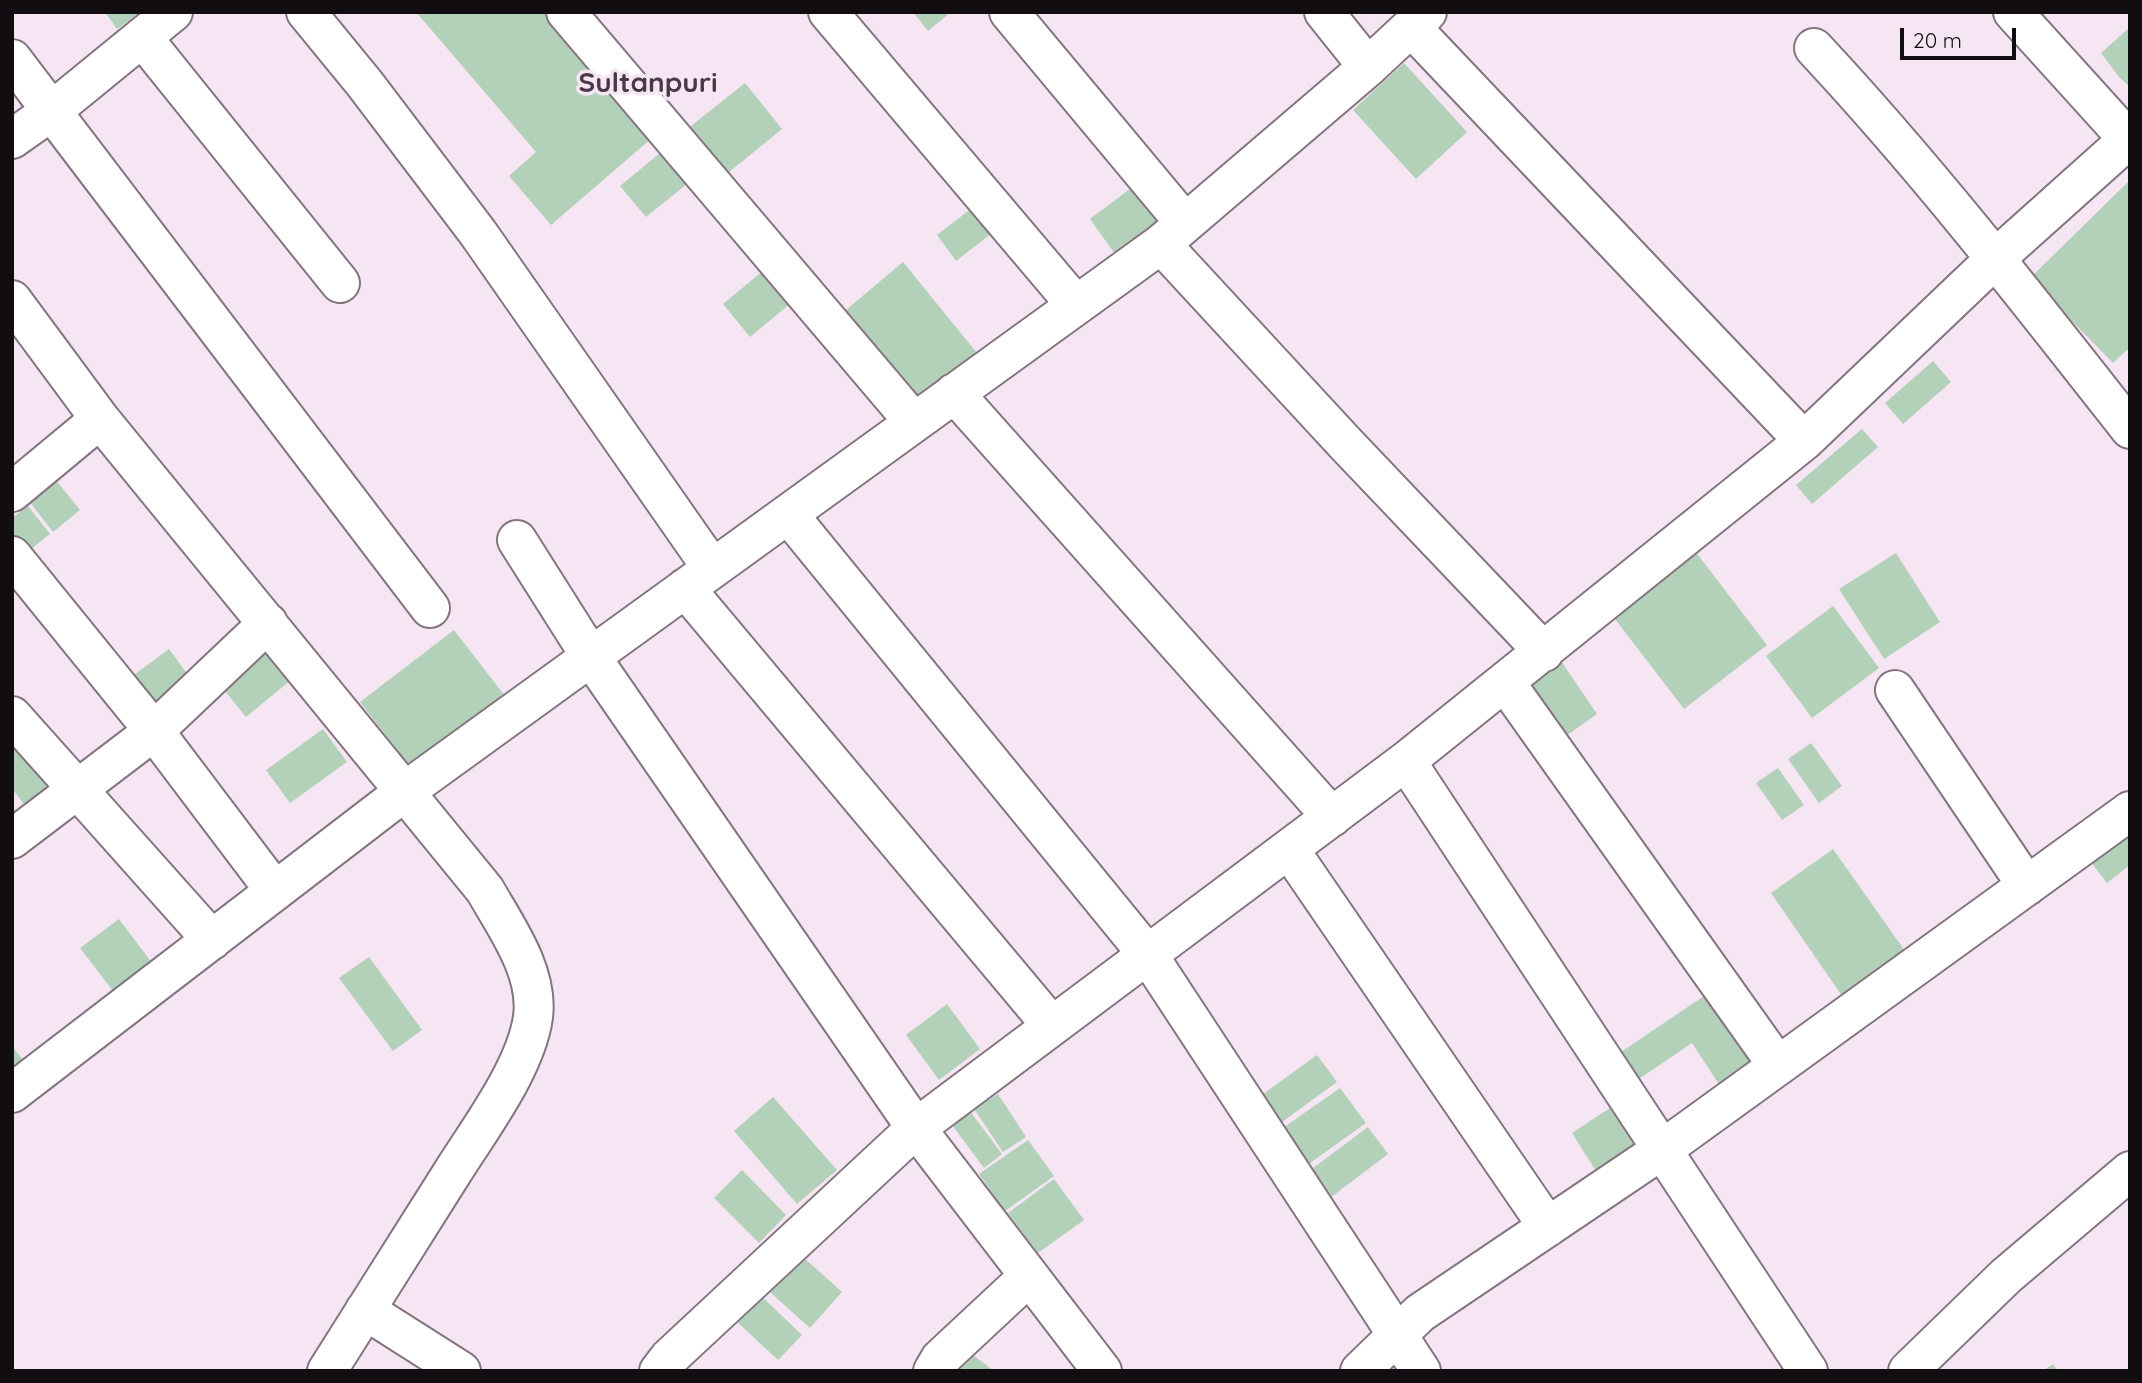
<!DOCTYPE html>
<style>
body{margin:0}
#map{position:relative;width:2142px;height:1383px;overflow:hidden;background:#f6e5f3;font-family:Quicksand,sans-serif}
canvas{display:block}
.frame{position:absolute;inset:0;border:14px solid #120d11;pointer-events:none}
.scale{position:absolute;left:1900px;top:28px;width:116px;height:32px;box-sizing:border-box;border:4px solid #120d11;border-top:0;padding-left:9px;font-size:21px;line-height:24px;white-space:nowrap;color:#120d11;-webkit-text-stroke:5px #f6e5f3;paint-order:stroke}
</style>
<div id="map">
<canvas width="2142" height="1383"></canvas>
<div class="frame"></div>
<div class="scale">20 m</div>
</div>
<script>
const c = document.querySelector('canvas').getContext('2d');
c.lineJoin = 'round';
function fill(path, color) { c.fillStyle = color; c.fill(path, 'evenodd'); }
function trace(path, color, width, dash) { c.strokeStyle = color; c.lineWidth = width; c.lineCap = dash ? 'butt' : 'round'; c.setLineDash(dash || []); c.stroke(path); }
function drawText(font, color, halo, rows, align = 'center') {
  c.font = font + ' Quicksand,sans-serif'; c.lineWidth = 7; c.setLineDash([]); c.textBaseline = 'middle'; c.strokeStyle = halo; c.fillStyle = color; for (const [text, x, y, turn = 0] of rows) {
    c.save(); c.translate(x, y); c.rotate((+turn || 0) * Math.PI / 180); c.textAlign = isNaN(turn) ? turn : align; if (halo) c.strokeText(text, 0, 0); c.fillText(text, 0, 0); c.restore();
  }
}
fill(new Path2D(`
 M105,12H140L117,29Z
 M416,12H544L652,138L551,225L509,176L536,152Z
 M913,12H951L928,31Z
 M2130,27V87L2119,77L2101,53Z
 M1404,63L1467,132L1416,179L1353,110Z
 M745,83L782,129L723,177L686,130Z
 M666,148L692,180L646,217L620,186Z
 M2130,180V347L2113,363L2030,278Z
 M1139,182L1164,218L1115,254L1090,219Z
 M981,201L1000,227L956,261L937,235Z
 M903,262L977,353L914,405L840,315Z
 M770,265L797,298L750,337L723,304Z
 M1933,361L1951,382L1903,424L1885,403Z
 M1862,429L1878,447L1812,504L1796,485Z
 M56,480L80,510L53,532L29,501Z
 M28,506L50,534L21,557L12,547V518Z
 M1695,551L1767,645L1684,709L1612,615Z
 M1896,553L1940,622L1884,659L1839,589Z
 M1833,606L1879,668L1812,718L1766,656Z
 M454,630L505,696L411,768L360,702Z
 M262,644L291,680L246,717L217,681Z
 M169,649L196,686L150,720L123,683Z
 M1559,658L1597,714L1559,741L1520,685Z
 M323,729L347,762L290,803L266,770Z
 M1811,743L1842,786L1819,803L1788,759Z
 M19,746L57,799L33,817L12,788V751Z
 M1778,768L1804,805L1782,820L1756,783Z
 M2130,823V865L2107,883L2083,852Z
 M1833,849L1910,958L1847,1003L1771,893Z
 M119,919L152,963L113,991L80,948Z
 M369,957L422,1030L393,1051L339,978Z
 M1707,994L1759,1073L1726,1095L1692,1043L1630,1085L1612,1058Z
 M947,1004L980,1049L939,1080L906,1035Z
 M12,1046L23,1060L12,1068Z
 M1317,1055L1337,1082L1271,1130L1252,1102Z
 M1340,1088L1366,1123L1299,1171L1273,1135Z
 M998,1094L1026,1137L1003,1152L974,1109Z
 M773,1097L837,1170L797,1204L734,1131Z
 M1610,1108L1638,1151L1599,1176L1572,1133Z
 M970,1111L1002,1154L984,1168L952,1125Z
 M1368,1127L1388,1154L1322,1204L1301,1177Z
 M1028,1140L1054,1176L1005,1211L979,1174Z
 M742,1170L786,1215L759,1243L714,1198Z
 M1054,1179L1084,1220L1038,1253L1008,1213Z
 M793,1248L842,1292L810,1328L761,1284Z
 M758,1293L802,1335L778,1360L734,1319Z
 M969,1352L994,1371H954Z
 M2053,1364L2058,1371H2043Z`), '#b2d1b8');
const minor = new Path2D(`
 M306,12L365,84L478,233L712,568
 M566,12L914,422
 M828,12L1076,305
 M1009,12L1185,223
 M1324,12L1368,67
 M2013,12L2128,139
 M1411,27L1804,441
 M142,37L340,283
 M1814,48C1927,169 2028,299 2130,429
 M12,59L430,608
 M12,139L53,110L173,12
 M1161,244L1345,443L1544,652
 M12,300L100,419L485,890C506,927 539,972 533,1017C526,1068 479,1130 452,1173C410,1239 369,1305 327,1371
 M954,393L1332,817
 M12,492L100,419
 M788,514L1148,955L1421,1371
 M517,540L591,657L916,1128L1102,1371
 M12,556L154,731L275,891
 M685,588L1052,1026
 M1505,682L1778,1066
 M1895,690L2027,886
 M12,716L212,940
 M1406,761L1808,1371
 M12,839L154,731L268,623
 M1289,849L1548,1227
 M12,1093L404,792L1161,244L1368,67L1427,12
 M365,1310L461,1371
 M659,1371L669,1358L916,1128L1406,761L1804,441L1996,258L2130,138
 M933,1371L940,1359L1029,1276
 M1360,1371L1420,1313L1663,1149L2130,811
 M1908,1371L2006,1276L2130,1171`);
trace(minor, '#837480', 42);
trace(minor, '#fff', 38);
drawText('bold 28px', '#473a45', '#f6e5f3', [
 ["Sultanpuri",648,84]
]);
</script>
